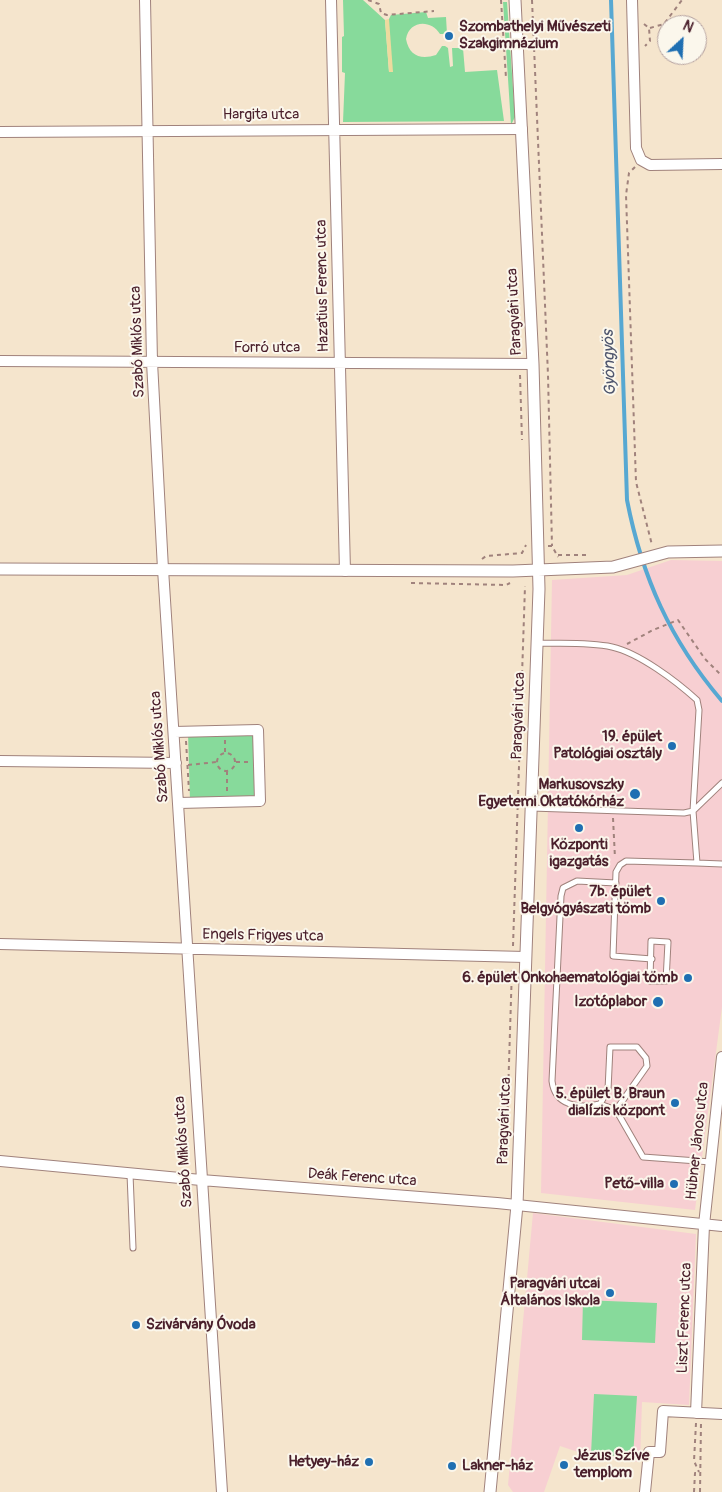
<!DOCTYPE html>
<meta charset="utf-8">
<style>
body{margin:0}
#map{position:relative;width:722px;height:1492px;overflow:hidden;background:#f5e5cd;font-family:Pangolin,sans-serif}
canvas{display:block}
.north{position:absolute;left:657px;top:15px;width:50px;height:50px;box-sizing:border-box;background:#fbf7ec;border:1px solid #b4a19f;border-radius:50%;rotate:25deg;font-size:14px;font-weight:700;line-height:20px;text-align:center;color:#4a1f2b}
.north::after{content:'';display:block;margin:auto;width:18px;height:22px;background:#1f6fb2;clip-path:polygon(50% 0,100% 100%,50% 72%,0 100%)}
</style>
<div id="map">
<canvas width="722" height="1492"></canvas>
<div class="north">N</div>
</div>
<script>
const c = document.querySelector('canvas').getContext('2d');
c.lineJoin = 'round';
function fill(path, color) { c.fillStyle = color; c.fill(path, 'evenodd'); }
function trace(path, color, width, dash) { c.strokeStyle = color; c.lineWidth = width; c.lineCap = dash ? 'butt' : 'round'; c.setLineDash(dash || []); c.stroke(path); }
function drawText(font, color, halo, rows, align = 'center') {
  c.font = font + ' Pangolin,sans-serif'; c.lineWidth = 4; c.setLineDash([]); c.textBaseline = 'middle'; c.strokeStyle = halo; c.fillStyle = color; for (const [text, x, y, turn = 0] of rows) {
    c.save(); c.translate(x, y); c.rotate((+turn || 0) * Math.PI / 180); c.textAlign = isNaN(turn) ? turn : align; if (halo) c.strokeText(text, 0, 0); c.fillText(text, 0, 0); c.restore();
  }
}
fill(new Path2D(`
 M671,560L722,561V1007L695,1210L541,1193L552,580L627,575Z
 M533,1213L696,1234L689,1405L642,1402L640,1462L599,1459L560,1446L544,1492H513L508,1485Z`), '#f7cfd2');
fill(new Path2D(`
 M343,0H363L385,20L389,72V19L391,15L426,12L428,18L446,17L447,34H440C431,19 409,20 406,39C409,56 421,60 436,55L442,46H445L448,48L450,67L453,66L452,48H463L465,72L497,70L504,121L343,122L345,73L342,72V37L344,36Z
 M503,2H507L515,117L511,125Z
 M256,731L259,799L190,801L188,733Z
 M583,1300L657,1303L655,1343L582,1340Z
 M594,1394L637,1396L633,1457L591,1454Z`), '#87da9b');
fill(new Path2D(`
 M389,19L393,72H389L385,20Z`), '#eeda9e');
trace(new Path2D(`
 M611,0L627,500C642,577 670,640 722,701`), '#57a8d2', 4);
const service = new Path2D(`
 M538,643C562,644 588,642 612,647C639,653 676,681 697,700L699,710L693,811L697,863L722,864
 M531,808L684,813L693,811L722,783
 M616,883L577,881L563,888L561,896L552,1081C555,1106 579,1109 600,1104L608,1090L610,1047H637L646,1058L647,1066L616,1110
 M651,941L668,942L666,981H650Z
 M652,959L613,956L616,872L620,865L626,861L697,863
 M600,1104L616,1110L643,1157L711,1162
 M130,1174L133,1248`);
const minor = new Path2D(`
 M145,0L152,362L163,569L222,1492
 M331,0L345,571
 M632,0L636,148L641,160L650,165L722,164
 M0,132L522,129
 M0,361L533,364
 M174,732L258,730L260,801L179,803
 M0,761L176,763
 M0,944L525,957
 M0,1161L201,1180L497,1203L722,1226
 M696,1413L704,1225L722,1057
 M645,1492L649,1452H660L663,1411L722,1414`);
const tertiary = new Path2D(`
 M0,569L513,571L613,567L668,552L722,551
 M490,1492L517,1205L539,589L533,364L515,0`);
trace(service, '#a0827c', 7);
trace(minor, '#a0827c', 12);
trace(tertiary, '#a0827c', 13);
trace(new Path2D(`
 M368,0L379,4L381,13L387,15L434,11
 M501,0L506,78
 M532,0L548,375L552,546
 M644,24L649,28L650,41L645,46
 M650,28L664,24L682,0
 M635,167L629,173L626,195L636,482L652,545
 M517,298L519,353
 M520,375L522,440
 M548,546H552L558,557
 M558,555H590
 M482,559L486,556L522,553L526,545
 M411,583L506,585L510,583
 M627,644L653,630L678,620L705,659L722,676
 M225,740V752
 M186,741L189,791
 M217 762a9 9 0 1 1 18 0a9 9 0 1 1-18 0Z
 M236,762H249
 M188,765L217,762
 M227,771V791
 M613,818L615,858
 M513,946L525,586
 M506,1158L512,968
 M696,1423L694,1461L699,1472
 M694,1492L695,1473H700
 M700,1492L701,1423`), '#a0827c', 2, [4, 4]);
trace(service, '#fff', 5);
trace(minor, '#fff', 10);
trace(tertiary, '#fff', 11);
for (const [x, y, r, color] of [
 [449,36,5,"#1f6fb2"],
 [672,746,5,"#1f6fb2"],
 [635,794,6,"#1f6fb2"],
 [579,828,5,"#1f6fb2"],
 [661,901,5,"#1f6fb2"],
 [688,978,5,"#1f6fb2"],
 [658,1002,6,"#1f6fb2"],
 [675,1103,5,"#1f6fb2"],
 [674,1184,5,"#1f6fb2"],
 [610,1293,5,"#1f6fb2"],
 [136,1325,5,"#1f6fb2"],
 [369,1462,5,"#1f6fb2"],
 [564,1465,5,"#1f6fb2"],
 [452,1466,5,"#1f6fb2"]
]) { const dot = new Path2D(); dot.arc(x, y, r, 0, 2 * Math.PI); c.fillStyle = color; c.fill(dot); trace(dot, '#fbf7ec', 2); }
drawText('bold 15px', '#4a1f2b', '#fbf7ec', [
 ["Szombathelyi Művészeti",459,27,"left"],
 ["Szakgimnázium",459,44,"left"],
 ["19. épület",662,737],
 ["Patológiai osztály",662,754],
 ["Markusovszky",624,785],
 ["Egyetemi Oktatókórház",624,802],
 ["Központi",579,845,"center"],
 ["igazgatás",579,862,"center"],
 ["7b. épület",651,892],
 ["Belgyógyászati tömb",651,909],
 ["6. épület Onkohaematológiai tömb",678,978],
 ["Izotóplabor",647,1002],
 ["5. épület B. Braun",665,1094],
 ["dialízis központ",665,1111],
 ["Pető-villa",664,1184],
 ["Paragvári utcai",600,1284],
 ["Általános Iskola",600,1301],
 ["Szivárvány Óvoda",146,1325,"left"],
 ["Jézus Szíve",574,1456,"left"],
 ["templom",574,1473,"left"],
 ["Hetyey-ház",359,1462],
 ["Lakner-ház",462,1466,"left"]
], 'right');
drawText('15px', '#4a1f2b', '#fbf7ec', [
 ["Hargita utca",261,115],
 ["Hazatius Ferenc utca",323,286,-91],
 ["Paragvári utca",515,312,-93],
 ["Szabó Miklós utca",138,342,-92],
 ["Forró utca",267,348],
 ["Paragvári utca",519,716,-88],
 ["Szabó Miklós utca",160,747,-94],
 ["Engels Frigyes utca",263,936,1],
 ["Paragvári utca",505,1121,-88],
 ["Hübner János utca",698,1141,-84],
 ["Szabó Miklós utca",184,1152,-94],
 ["Deák Ferenc utca",362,1178,4],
 ["Liszt Ferenc utca",685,1318,-88]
]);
drawText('italic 16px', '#4f566e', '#fbf7ec', [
 ["Gyöngyös",610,363,-92]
]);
</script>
